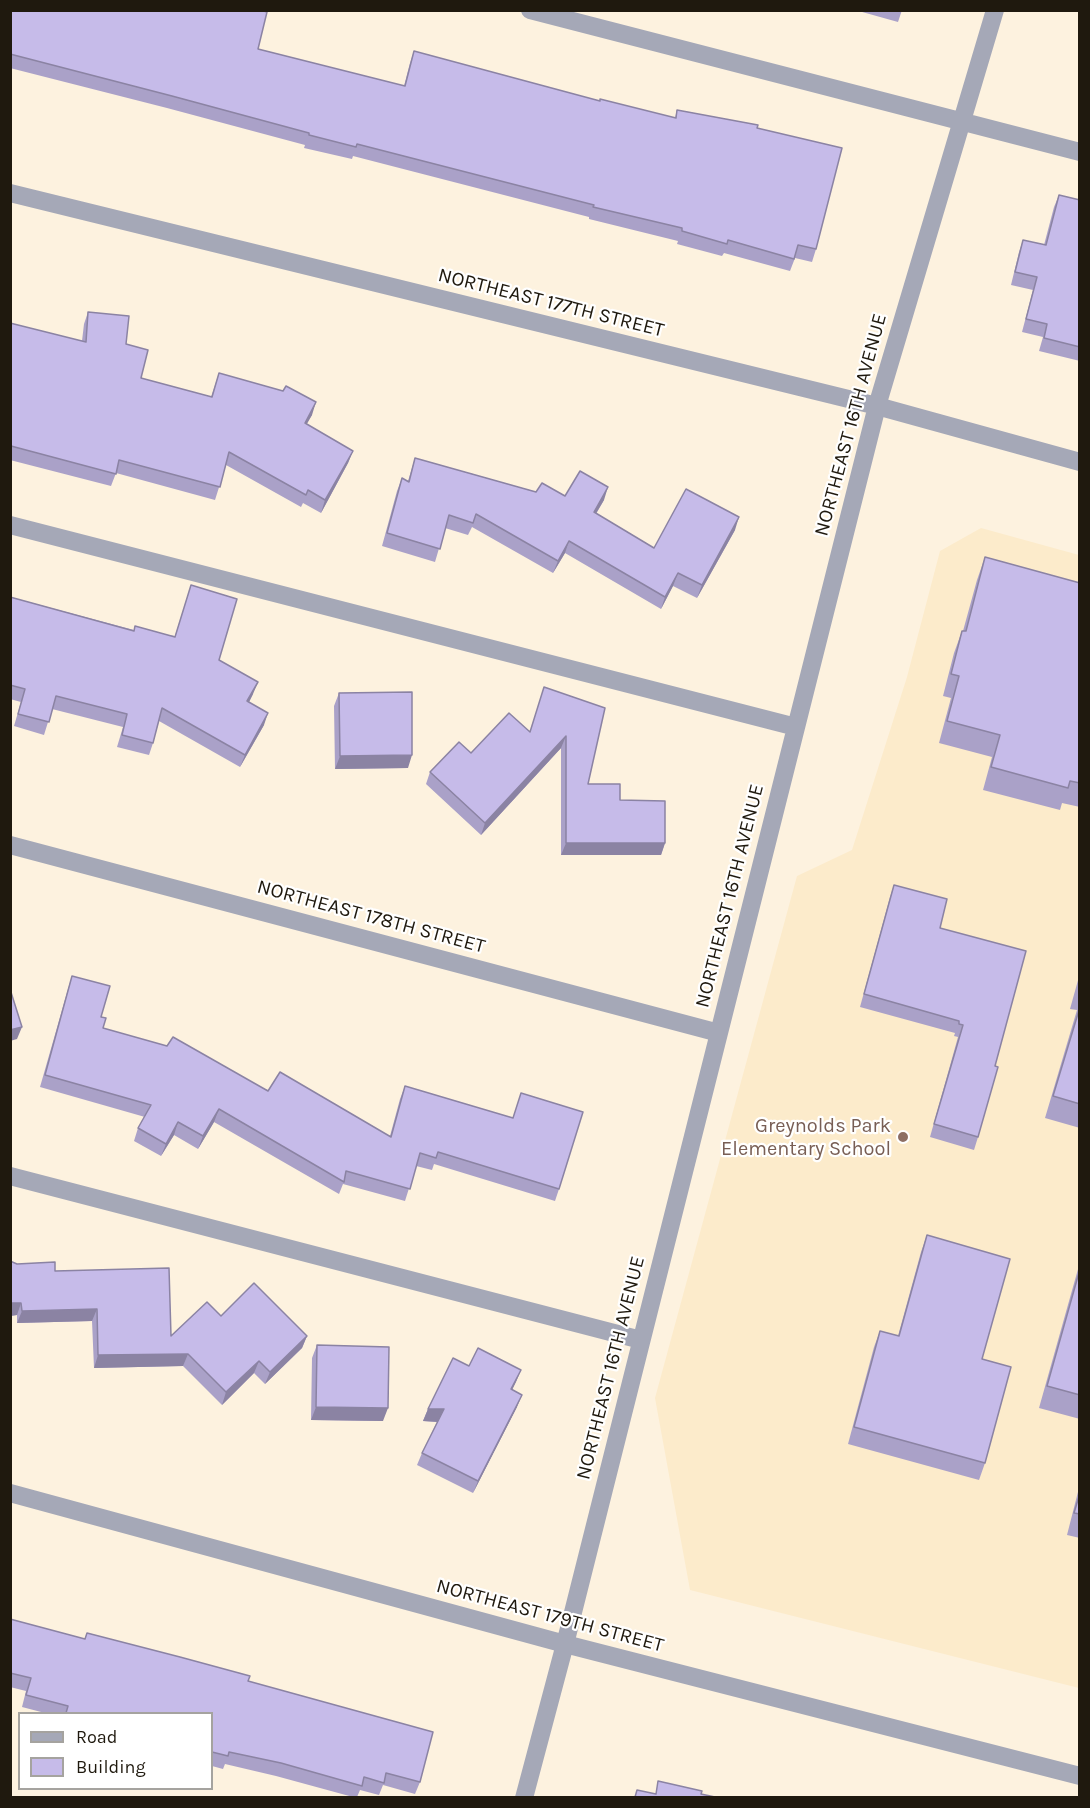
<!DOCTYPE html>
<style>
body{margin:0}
#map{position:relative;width:1090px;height:1808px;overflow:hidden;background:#fdf2df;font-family:Karla,sans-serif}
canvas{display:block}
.frame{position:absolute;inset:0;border:12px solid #1f190e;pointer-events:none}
.legend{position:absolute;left:18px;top:1712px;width:195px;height:78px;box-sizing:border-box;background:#fff;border:2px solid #a5a39f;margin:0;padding:8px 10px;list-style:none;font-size:18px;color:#1f190e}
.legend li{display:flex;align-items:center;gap:12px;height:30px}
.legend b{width:30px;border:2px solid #a5a39f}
</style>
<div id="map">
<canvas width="1090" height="1808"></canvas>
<div class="frame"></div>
<ul class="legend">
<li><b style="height:8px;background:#a5a8b7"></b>Road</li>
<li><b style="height:16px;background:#c6bbe9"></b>Building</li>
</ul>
</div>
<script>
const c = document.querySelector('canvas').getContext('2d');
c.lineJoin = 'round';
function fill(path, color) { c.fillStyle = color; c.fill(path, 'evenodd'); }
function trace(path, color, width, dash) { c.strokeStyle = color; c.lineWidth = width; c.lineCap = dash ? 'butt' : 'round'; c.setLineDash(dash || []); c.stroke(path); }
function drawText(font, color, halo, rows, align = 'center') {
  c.font = font + ' Karla,sans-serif'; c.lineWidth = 4.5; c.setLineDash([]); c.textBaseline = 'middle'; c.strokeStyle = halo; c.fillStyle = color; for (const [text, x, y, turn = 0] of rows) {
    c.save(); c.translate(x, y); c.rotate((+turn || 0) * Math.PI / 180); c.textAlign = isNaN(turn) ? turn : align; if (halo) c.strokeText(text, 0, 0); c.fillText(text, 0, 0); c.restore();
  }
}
fill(new Path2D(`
 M981,528L1079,555V1688L690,1590L655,1398L797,876L852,850L907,677L940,551Z`), '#fcebcb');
trace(new Path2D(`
 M530,10L1080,152
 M10,193L877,406L1080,462
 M10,525L796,727
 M10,845L719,1033
 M10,1176L641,1340
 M10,1493L565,1644L1080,1776
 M524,1798L565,1644L877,406L995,10`), '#a5a8b7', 18);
fill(new Path2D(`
 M10,10L258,49L404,86L410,63L414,51L599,101L675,118L677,110L757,128L816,249L812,262L795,258L790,271L724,253L722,256L677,244L678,241L589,219V217L353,156L352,159L304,148L305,145L167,108L10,68Z
 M855,10H902L898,22Z
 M1059,195L1080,200V361L1039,351L1043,337L1022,332L1033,290L1011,285L1019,252L1023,240L1044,245L1054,207Z
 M88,312L126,344L141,378L211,397L219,373L312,415L306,424L353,451L348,463L321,513L303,503L301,507L226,465L215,500L116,473L111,486L10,460V323L82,341L84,324Z
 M415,458L536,492L604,500L596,514L654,548L735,530L697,598L673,586L661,609L565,553L553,573L472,527L468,535L445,528L435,562L382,546L397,491L402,478L408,481Z
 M985,557L1080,583V807L1062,803L1060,810L983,790L992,757L939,743L951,698L943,696L954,653L962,631H963L977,580Z
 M191,585L219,660L253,694L249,702L264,725L240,767L159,721L153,743L149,755L117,747L123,727L52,709L44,735L14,726L21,702L10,699V597L134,630L175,636Z
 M544,687L588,784L620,800L665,843L661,855H561V748L481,835L426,784L430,772L471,753L530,732Z
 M339,693L408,768L335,769L334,706Z
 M894,885L940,928L995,1066L978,1137L974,1150L930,1137L958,1037L954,1036L955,1033L860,1007L890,897Z
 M1080,973V1128L1045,1118L1077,1010L1070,1009Z
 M72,976L101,1017L103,1028L390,1136L400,1099L405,1086L513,1118L521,1093L559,1189L555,1201L434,1164L432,1170L416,1166L405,1201L343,1184L339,1194L214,1122L198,1149L174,1135L161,1156L134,1141L138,1128L145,1117L40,1087L68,989Z
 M927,1235L982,1359L985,1463L979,1480L848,1444L874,1347L880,1331L898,1336L921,1252Z
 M10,1261L17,1264L55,1271L171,1336L221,1316L307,1336L302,1348L265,1384L254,1373L222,1405L183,1366L94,1368L92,1321L17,1323V1315L10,1316Z
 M1080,1262V1419L1039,1408Z
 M317,1345L383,1421L311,1420L312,1358Z
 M469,1366L521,1370L512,1390L517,1407L473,1493L417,1465L422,1453L437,1422L423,1421L428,1409Z
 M1080,1484V1538L1067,1535Z
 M10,1619L85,1639L87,1633L248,1681L420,1782L415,1794L383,1785L379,1795L360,1790L357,1797H353L276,1776L225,1764L223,1769L212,1766V1713H45L22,1707L26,1691L10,1687Z`), '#aaa1c8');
fill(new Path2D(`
 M316,402L312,415L300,436L305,423Z
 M353,451L348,463L321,513L325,500Z
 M608,487L604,500L589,525L594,512Z
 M739,517L735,530L697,598L702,585Z
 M569,541L565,553L553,573L558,561Z
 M678,573L673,586L661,609L665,597Z
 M258,682L253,694L243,714L247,701Z
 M268,713L264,725L240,767L245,755Z
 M566,736L561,748L481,835L485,823Z
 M412,755L408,768L335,769L340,756Z
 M566,843H665L661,855H561Z
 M22,1027L17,1039L10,1041V1030Z
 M219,1109L214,1122L198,1149L203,1136Z
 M178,1122L174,1135L161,1156L166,1144Z
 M10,1303H21L17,1315L10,1316Z
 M97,1309L92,1321L17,1323L22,1311Z
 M307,1336L302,1348L265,1384L270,1372Z
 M188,1354L183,1366L94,1368L98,1355Z
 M259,1361L254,1373L222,1405L226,1392Z
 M521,1370L516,1382L506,1402L511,1389Z
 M522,1395L517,1407L473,1493L478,1481Z
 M316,1407L388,1408L383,1421L311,1420Z
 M428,1409H444L439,1422L423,1421Z`), '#8b83a3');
const building = new Path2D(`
 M10,10H260L267,12L258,49L405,86L414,51L600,101V99L676,118L677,110L758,125L757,128L842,148L816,249L798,245L794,259L728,240L727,244L682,231V228L593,207L594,205L357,144L356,147L309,135V133L172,96L10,54Z
 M1059,195L1080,200V347L1044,338L1047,324L1026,319L1037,277L1015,272L1023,240L1046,245Z
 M88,312L129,316L126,344L148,350L141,378L212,397L219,373L283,391L286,386L316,402L305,423L353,451L325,500L308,490L306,495L229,452L220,487L119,460L116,474L11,446L10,448V323L86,342Z
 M415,458L536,492L542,483L565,496L580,471L608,487L594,512L654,548L686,489L739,517L702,585L678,573L665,597L569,541L558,561L476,514L473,523L449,515L440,549L387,533L402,478L409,482Z
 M985,557L1080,583V783L1070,781L1068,788L991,767L1000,735L947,721L959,676L951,674L962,631H966Z
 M191,585L237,599L219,660L258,682L247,701L268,713L245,755L162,708L153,743L122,735L127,714L56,696L49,722L18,714L25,689L10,685V597L134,631L135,626L175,637Z
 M544,687L605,708L588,784H620V800L665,801V843H566V736L485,823L430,772L459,742L471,753L509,713L530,732Z
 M412,692V755L340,756L339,693Z
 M894,885L947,899L940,928L1026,951L995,1066L998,1067L978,1137L934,1124L963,1025L959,1024V1021L864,994Z
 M72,976L110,986L101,1017L106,1018L103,1028L167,1046L173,1037L268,1091L280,1072L391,1137L405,1086L513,1118L521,1093L583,1112L559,1189L438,1152L436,1158L420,1153L410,1189L346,1171L344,1182L219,1109L203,1136L178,1122L166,1144L138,1128L151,1105L45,1075Z
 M10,989L22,1027L10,1030Z
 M1080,1007V1104L1053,1096Z
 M927,1235L1010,1259L982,1359L1011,1367L985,1463L854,1427L880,1331L899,1336Z
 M10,1261L17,1264L55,1262V1271L169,1268L171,1336L207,1302L221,1316L254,1283L307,1336L270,1372L259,1361L226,1392L188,1354L98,1355L97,1309L22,1311L21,1303H10Z
 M1080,1269V1395L1047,1386Z
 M317,1345L389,1347L388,1408L316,1407Z
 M478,1348L521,1370L511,1389L522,1395L478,1481L422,1453L444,1409H428L453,1358L469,1366Z
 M1080,1493V1514L1074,1513Z
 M10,1619L85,1639L87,1633L180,1657L250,1676L248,1681L433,1732L420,1782L386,1773L384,1783L364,1777L362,1786L281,1763L229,1752L228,1756L212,1752V1713H66L68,1706L26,1695L31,1678L10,1673Z
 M658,1781L702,1791L701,1794L715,1797H635L637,1790L656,1794Z`);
fill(building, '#c6bbe9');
trace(building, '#8b83a3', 1.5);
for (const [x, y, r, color] of [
 [903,1137,6,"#8d6e63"]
]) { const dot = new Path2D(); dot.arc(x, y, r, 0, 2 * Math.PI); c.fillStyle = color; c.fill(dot); trace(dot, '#fff', 2); }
drawText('20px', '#1f190e', '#fff', [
 ["NORTHEAST 177TH STREET",551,303,14],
 ["NORTHEAST 16TH AVENUE",851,425,-75],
 ["NORTHEAST 16TH AVENUE",730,896,-76],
 ["NORTHEAST 178TH STREET",371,917,15],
 ["NORTHEAST 16TH AVENUE",611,1368,-76],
 ["NORTHEAST 179TH STREET",550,1616,15]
]);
drawText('20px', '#785e54', '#fff', [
 ["Greynolds Park",891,1126],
 ["Elementary School",891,1149]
], 'right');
</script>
